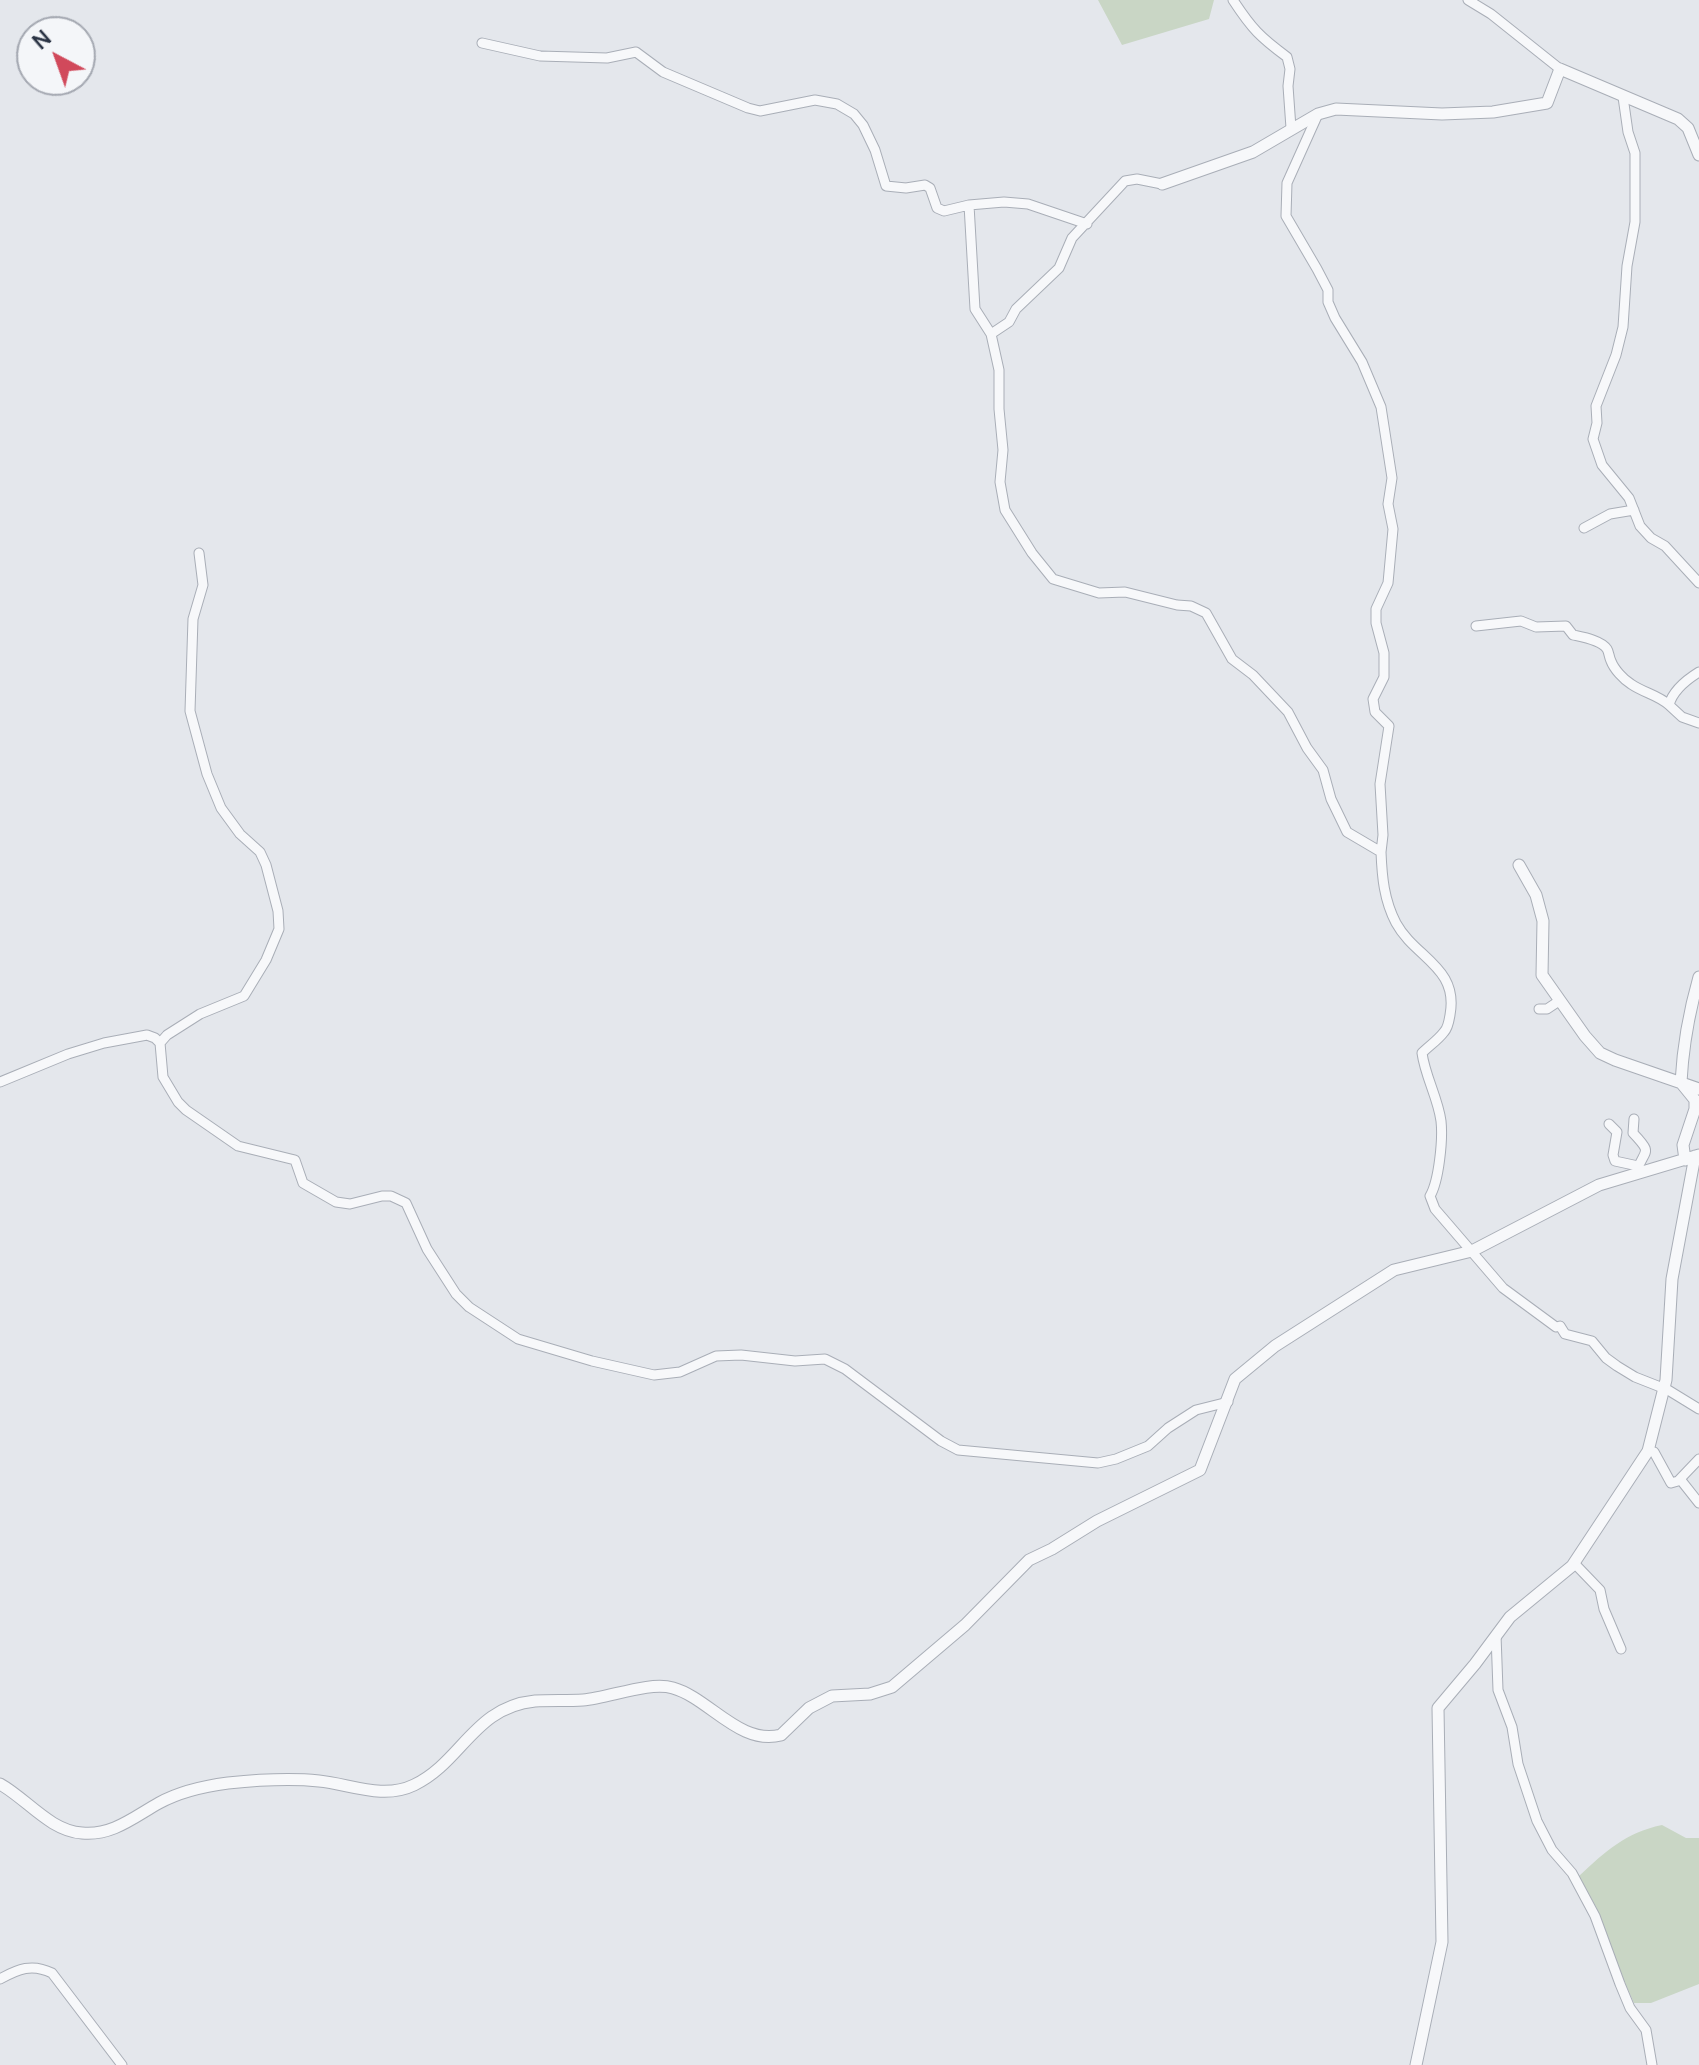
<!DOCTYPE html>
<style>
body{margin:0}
#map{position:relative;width:1699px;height:2065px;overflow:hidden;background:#e4e7ec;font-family:Manrope,sans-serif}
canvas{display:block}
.north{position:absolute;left:16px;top:16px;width:80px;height:80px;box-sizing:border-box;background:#f4f6f9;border:2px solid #a4a8b1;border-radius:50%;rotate:319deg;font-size:22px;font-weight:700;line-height:32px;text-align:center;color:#2b3445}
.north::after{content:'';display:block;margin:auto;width:28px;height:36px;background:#d1495b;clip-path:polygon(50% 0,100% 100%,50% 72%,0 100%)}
</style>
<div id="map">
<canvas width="1699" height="2065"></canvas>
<div class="north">N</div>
</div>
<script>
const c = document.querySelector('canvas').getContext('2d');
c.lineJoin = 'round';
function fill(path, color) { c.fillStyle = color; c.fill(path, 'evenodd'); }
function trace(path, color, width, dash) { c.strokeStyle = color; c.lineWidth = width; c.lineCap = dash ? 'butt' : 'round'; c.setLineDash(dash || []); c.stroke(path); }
fill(new Path2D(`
 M1098,0H1214L1209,19L1122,45Z
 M1662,1825L1686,1838H1699V1984L1651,2003H1634L1610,1950L1596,1907L1579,1876C1606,1851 1625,1833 1662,1825Z`), '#c9d6c5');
const minor = new Path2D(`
 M1233,0C1252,29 1260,37 1287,57L1290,69L1288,86L1291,128
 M1468,0L1491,14L1560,69
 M482,43L540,56L607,58L636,52L663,72L748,108L760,111L815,100L837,104L854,114L863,125L875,150L886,186L906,188L925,185L930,188L937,208L944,211L969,205L975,309L991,334
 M1623,97L1628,132L1635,153V222L1627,266L1623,327L1616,355L1596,406L1597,423L1593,439L1602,465L1629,498L1640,526L1651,538L1665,546L1699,583
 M1318,114L1287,183L1286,216L1317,269L1328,290V302L1335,318L1362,362L1381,407L1392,478L1388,504L1393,529L1388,583L1376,609V623L1384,653V677L1373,699L1375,712L1389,726L1380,784L1383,835L1381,852
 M1162,184L1137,179L1125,181L1072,238L1059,268L1016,309L1009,322L991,334L999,370V409L1003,450L1000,482L1005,510L1032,553L1053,579L1099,593L1125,592L1177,605L1191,606L1206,613L1232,659L1253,675L1288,712L1307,748L1323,770L1331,799L1347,832L1381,852C1382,877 1384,900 1396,923C1415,958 1459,967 1450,1015C1449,1021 1448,1028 1444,1032C1438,1040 1429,1046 1422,1053C1425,1076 1438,1098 1441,1121C1443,1139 1439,1181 1430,1196L1435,1209L1503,1288L1556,1327L1560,1326L1565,1334L1592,1341L1606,1358L1617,1366L1635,1377L1668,1390L1699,1409
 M969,205L1004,202L1028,204L1087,224
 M1584,528L1610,514L1634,510
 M1476,626L1521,621L1536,627L1566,626L1573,635C1582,637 1601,640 1607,649C1609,652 1609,657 1611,661C1614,669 1623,679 1631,684C1644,693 1658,695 1669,705
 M1699,672C1686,680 1673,690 1669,705L1682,717L1699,723
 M1539,1009H1547L1559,1001
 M160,1043L163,1077L178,1102L186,1110L238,1146L295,1160L303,1183L336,1202L350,1204L382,1196H391L406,1203L427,1249L456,1294L469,1307L518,1339L592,1361L654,1375L680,1372L716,1356L741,1355L795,1361L825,1359L845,1369L941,1441L958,1450L1098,1463L1116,1459L1148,1446L1168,1428L1196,1410L1228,1402
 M0,1082L68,1054L104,1043L147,1035L155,1038L160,1043L167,1035L200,1014L244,996L266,960L279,929L278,911L266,865L260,852L240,834L221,808L207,774L190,711L193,619L203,585L199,553
 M1634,1119L1633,1133C1653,1154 1645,1149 1637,1170
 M1609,1124L1617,1132L1613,1155L1615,1161L1638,1166
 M1648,1451L1654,1452L1671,1483L1678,1481L1699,1459
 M1680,1479L1699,1503
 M1574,1563L1600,1590L1604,1609L1621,1649
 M1496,1635L1498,1690L1512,1727L1518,1764L1537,1821L1552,1850L1572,1873L1595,1916L1620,1984L1630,2008L1646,2030L1652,2065
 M0,1979C18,1969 32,1963 52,1973L122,2065`);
const tertiary = new Path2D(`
 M1162,184L1253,152L1318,114L1336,109L1442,114L1493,112L1547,103L1560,69L1678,119L1688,128L1699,155
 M1519,865L1536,895L1543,921L1542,975L1585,1036L1600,1053L1615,1060L1699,1089
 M1681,1082C1683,1045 1689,1012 1699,977
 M1682,1084L1695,1100V1109L1683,1145L1685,1160
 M0,1784C27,1799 50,1831 82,1833C112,1836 134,1817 159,1803C179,1792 205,1786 228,1783C257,1780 290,1778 319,1781C350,1784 383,1800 414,1785C462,1762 474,1707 535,1701C551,1700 567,1701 583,1700C609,1698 649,1681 673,1688C709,1698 740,1746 781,1735L809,1708L832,1696L870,1694L892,1687L965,1625L1029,1560L1052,1549L1097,1521L1200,1470L1235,1379L1275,1346L1394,1270L1472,1251L1599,1185L1699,1155
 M1416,2065L1442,1942L1438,1708L1475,1664L1510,1617L1572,1566L1648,1451L1666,1380L1672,1279L1695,1156`);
trace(minor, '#a9aeb7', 11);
trace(tertiary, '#a9aeb7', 13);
trace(minor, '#f7f8fa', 9);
trace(tertiary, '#f7f8fa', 11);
</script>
